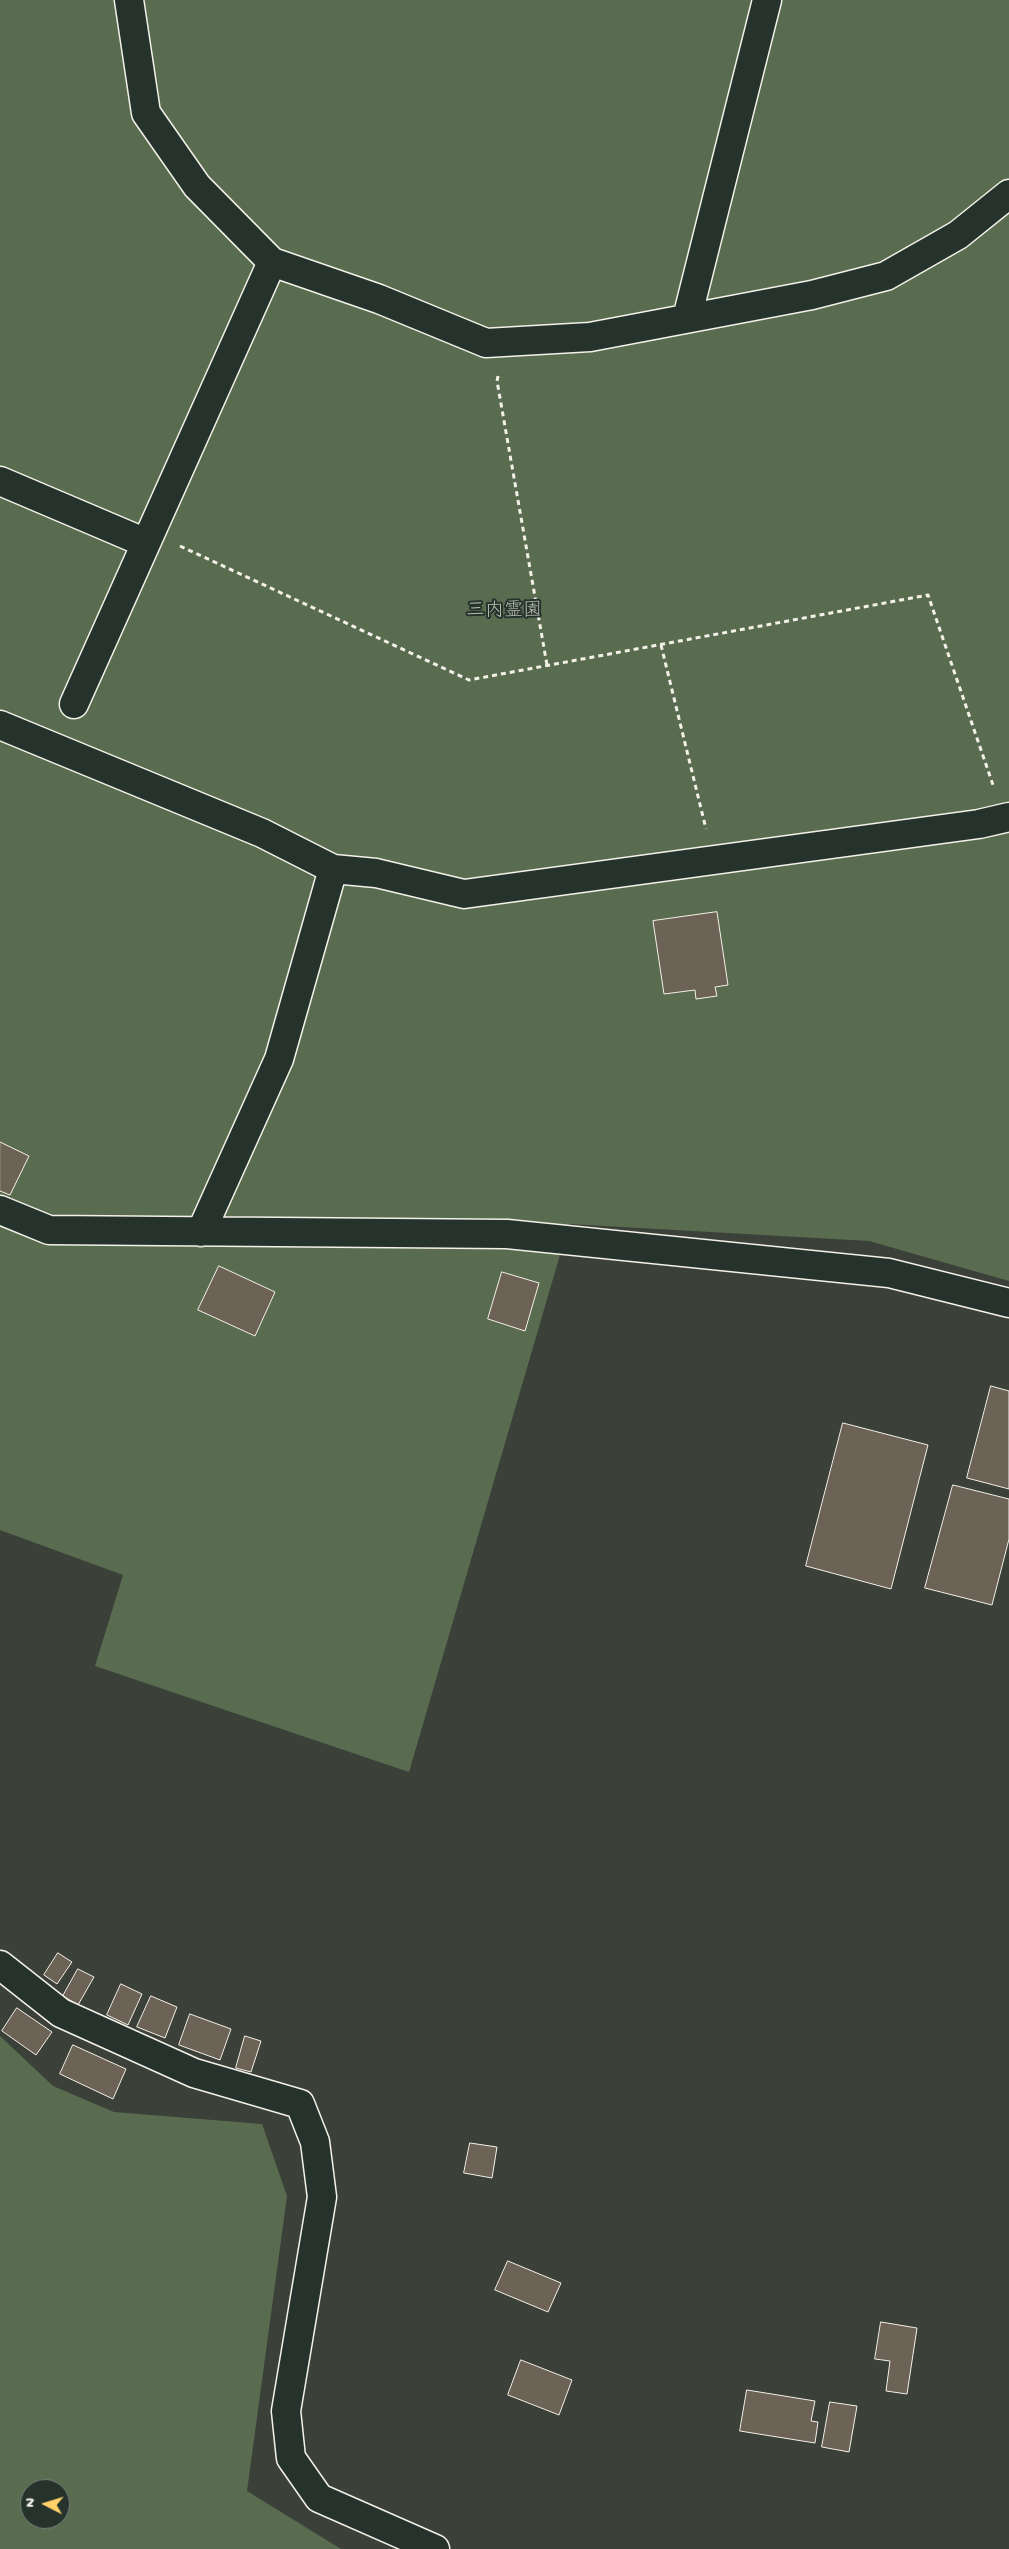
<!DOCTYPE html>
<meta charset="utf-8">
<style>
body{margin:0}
#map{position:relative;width:1009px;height:2549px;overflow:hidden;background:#3b4139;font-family:"Gochi Hand",sans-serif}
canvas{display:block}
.north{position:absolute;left:20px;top:2479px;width:50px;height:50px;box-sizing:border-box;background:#26332d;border:1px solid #787f78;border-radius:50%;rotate:275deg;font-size:14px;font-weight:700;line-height:20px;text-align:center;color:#f4f1e8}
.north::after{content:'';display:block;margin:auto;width:18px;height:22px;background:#ffd166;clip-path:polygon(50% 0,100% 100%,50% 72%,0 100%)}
</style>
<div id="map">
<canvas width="1009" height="2549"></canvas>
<div class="north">N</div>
</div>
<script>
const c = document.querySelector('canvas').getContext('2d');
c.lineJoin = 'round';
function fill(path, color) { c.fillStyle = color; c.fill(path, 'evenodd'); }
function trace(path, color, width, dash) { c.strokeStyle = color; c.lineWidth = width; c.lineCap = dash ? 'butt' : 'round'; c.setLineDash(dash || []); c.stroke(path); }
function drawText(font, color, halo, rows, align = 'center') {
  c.font = font + ' "Gochi Hand","Klee One",sans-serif'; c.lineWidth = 4; c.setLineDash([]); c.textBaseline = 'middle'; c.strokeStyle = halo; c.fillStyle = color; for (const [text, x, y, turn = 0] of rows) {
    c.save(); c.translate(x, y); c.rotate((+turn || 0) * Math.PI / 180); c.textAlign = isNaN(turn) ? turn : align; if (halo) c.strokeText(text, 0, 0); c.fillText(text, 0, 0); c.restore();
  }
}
fill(new Path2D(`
 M0,0H1009V1281L869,1241L569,1224L409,1772L95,1666L123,1575L0,1530Z
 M0,2036L53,2086L114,2112L262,2124L287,2196L247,2491L341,2549H0ZM30,2489H60V2519H30Z`), '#596c50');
const building = new Path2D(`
 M717,912L728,985L715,987L717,996L696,999L695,990L664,994L653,921Z
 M0,1142L29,1156L10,1195L0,1191Z
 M219,1266L275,1292L255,1336L198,1310Z
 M502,1272L539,1283L525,1331L488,1319Z
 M991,1386L1009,1391V1489L967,1478Z
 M843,1423L928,1445L891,1589L806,1566Z
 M953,1485L1009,1499V1539L992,1605L925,1588Z
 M58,1953L72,1962L57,1984L44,1975Z
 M78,1969L94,1977L78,2005L63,1996Z
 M121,1984L142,1994L128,2025L107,2015Z
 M151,1996L177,2007L165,2038L137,2027Z
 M17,2008L52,2032L36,2055L2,2031Z
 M190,2014L231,2029L220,2060L179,2045Z
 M245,2036L261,2041L251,2072L236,2068Z
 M73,2045L126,2069L113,2099L60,2074Z
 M470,2143L497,2147L492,2178L464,2173Z
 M508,2261L561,2283L548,2312L495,2290Z
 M881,2322L917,2328L907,2394L886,2391L890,2361L875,2359Z
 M521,2360L572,2380L559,2415L508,2395Z
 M747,2390L815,2401L811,2421L818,2422L815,2443L740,2431Z
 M830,2402L857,2406L849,2452L822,2447Z`);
fill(building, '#6c6256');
trace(building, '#f4f1e8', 1);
const minor = new Path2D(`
 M129,0L146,113L197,186L272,262L379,299L486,343L590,337L812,295L886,276L958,235L1009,194
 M687,318L767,0
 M0,481L146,543
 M74,704L272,262
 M0,725L262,833L333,869L376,873L464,894L979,824L1009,817
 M0,1210L49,1230L507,1234L889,1273L1009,1303
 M201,1232L279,1059L333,869
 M0,1965L61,2013L194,2073L300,2104L315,2142L322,2197L286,2411L291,2458L319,2498L435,2549`);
trace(minor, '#f4f1e8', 31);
trace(new Path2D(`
 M498,376L497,381L547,665
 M180,546L469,680L928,595L994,788
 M661,645L706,829`), '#f4f1e8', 3, [5, 4]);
trace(minor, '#26332d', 28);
drawText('19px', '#b6bcab', '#26332d', [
 ["三内霊園",504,612]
]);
</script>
